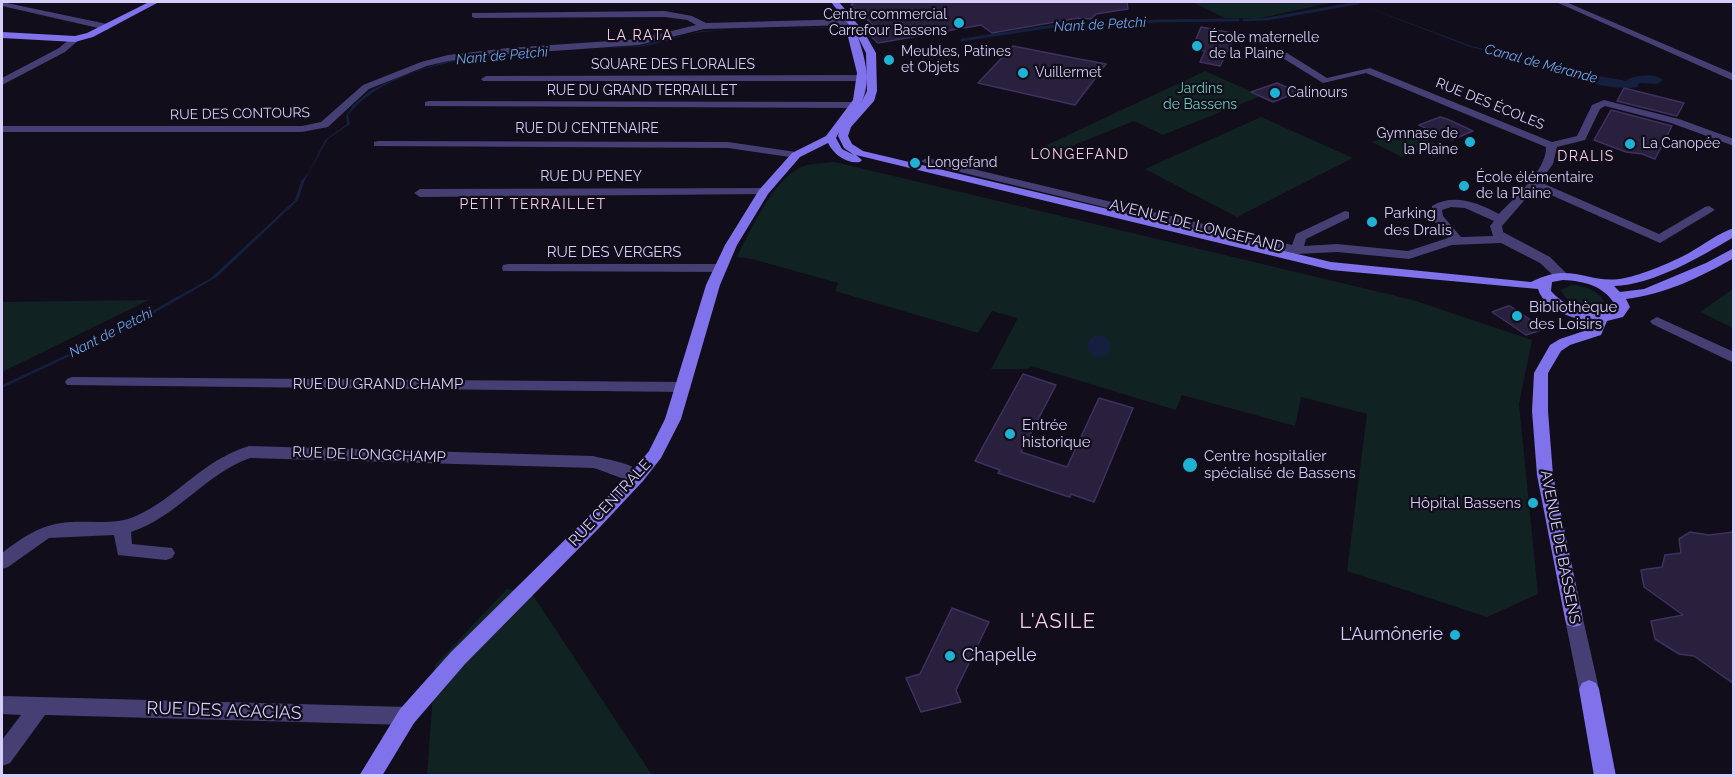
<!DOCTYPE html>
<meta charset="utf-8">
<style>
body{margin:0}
#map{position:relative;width:1735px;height:777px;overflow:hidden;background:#110d1a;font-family:Raleway,sans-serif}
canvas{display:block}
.frame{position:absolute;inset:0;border:3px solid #d6cef8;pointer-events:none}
</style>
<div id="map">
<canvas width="1735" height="777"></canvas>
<div class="frame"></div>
</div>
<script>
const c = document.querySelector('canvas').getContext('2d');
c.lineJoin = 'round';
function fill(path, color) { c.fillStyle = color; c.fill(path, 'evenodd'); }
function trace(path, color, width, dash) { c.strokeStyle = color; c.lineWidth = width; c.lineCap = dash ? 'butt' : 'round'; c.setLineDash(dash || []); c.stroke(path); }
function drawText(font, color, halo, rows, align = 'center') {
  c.font = font + ' Raleway,sans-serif'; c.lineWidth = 4.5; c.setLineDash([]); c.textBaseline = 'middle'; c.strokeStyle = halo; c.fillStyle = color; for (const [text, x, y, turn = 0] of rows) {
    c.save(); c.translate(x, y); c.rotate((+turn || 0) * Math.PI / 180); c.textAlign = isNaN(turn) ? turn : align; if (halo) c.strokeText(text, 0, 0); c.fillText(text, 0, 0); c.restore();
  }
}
fill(new Path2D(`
 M1192,2H1334L1261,18H1225Z
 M1205,71L1261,96L1163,135L1134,121L1047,156L1036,150Z
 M1261,117L1353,158L1237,217L1145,169Z
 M1406,129L1436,144L1402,157L1372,142Z
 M835,162L1413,300L1532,340L1519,404L1538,594L1487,617L1347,571L1367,414L1301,397L1295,426L1182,395L1176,410L1031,366L1028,369H991L1018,318L992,311L978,333L835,291L838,283L752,259L737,257C751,230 775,173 807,165C816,163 826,163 835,162Z
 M1572,285C1585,286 1597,290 1604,301L1603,304C1590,312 1566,305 1561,290Z
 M1733,289V328L1700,312Z
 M149,300L2,372V302Z
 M507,589L532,594L652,775L427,776L435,665Z`), '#112223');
fill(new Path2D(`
 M1353,2L1472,46L1539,63L1574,67L1575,71L1568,70L1570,74L1586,78L1571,76L1561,69L1470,47Z
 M837,27L839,28C794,29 748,28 703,32C680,34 659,46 636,47C553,51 405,46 348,115L350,124L328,139L305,180L298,200L217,277L121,332L2,388V385L107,336L211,278L295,200L301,181L309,172L325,140L347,124L346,116L353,105L371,90L399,77L449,60L500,54L638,46L702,31Z
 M1088 346a11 11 0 1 1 22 0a11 11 0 1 1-22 0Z`), '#14203d');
trace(new Path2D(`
 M1244,20L1267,19L1358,3
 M962,40L1067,24L1120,25L1155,21L1238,20`), '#14203d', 3);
fill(new Path2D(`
 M1564,66L1576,72L1626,81L1628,79C1639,75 1654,73 1663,80L1657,84L1639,83L1637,87C1620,91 1570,82 1558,69Z`), '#14203d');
const building = new Path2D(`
 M850,2H1127L1128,9L1096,14L1091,19L1078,18L992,33L981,25L878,43L868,34L870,32L866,28L874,26L851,5L853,4Z
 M1201,27L1232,33L1229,40L1233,41L1220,66L1200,62L1205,51L1192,49Z
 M1013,46L1074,58L1106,64L1075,105L978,83Z
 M1277,83L1298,92L1273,102L1251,92Z
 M1624,88L1684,103L1677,116L1617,101Z
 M1611,110L1672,126L1655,159L1642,154L1626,152L1594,140Z
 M1440,117L1447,119L1473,131L1452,140L1419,125Z
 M1508,306H1510L1544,329L1526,335L1492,312Z
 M1023,374L1056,385L1021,452L1067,467L1099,398L1133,408L1094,502L1071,494L1070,497L1066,496L998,473L1000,470L975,461Z
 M1690,532L1709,535L1734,532V684L1694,656L1679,654L1655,639L1651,621L1683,615L1644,587L1641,570L1662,567L1665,555L1681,553L1679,539Z
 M952,608L989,622L956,690L961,702L921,712L906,678L920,674Z`);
fill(building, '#28203d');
trace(building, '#3f3161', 1.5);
fill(new Path2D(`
 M2,2L107,24L111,27L107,30L2,6Z
 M1556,2H1566L1734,74V81Z
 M665,11L692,16L706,23L851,19L855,22L851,25L704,29L639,45L508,54L448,61L427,66L369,89L328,127L302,132H2V126H302L321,122L363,85L421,62L448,55L508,48L639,39L696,25L687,20L665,17L475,18L472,17V13Z
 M72,37L80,39L65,52L2,85V78L59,48Z
 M1281,53H1287L1327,78L1370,68L1552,142L1577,136L1592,105L1604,100L1679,119L1734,139V146L1671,123L1605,106L1600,109L1585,140L1557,147L1553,164L1540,182L1659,234L1705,207L1709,206L1715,210L1660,243L1535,188L1502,226L1503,232L1550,257L1569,276L1562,280L1557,279L1540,263L1501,243L1452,245L1409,259L1337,252L1297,254L927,164L921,161L927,158L1292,245L1296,234L1345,211L1349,212V218L1306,239L1304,246L1337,244L1408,251L1448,238L1431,217L1432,206C1454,193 1478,203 1499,214C1514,198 1547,170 1546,147L1366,73L1323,83L1281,57ZM1451,207L1465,208L1494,221L1490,226L1493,236L1461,237L1443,216L1442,210Z
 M486,76L860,75L865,78L860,81H483L481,79Z
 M429,101L855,102L860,105L855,108L425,106V102Z
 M378,141L728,142L796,152L802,155L796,158L728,148L374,146V142Z
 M763,188L769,192L767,194L420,197L414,193L420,189Z
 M508,264H721L727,268L721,272L503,271L502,268L503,265Z
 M1657,317L1734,352V363L1652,324L1650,321Z
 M72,377L684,382L691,387L684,392L67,385L65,382L67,379Z
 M249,446L593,456C608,460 637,463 645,477L643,481C632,485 606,471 593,468L250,458C205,474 177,517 131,532L132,544L172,548L175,553L172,558L166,560L118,555L114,535L49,538L8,567L2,569V553C24,536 43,523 72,522C93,521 116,525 136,516C178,497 201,461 249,446Z
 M1574,611L1581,613L1583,619L1599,689L1596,695L1589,698L1582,695L1579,689L1565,619L1567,613Z
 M2,696L407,707L414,709L417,716L414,723L407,725L45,715L10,763L2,766V740L21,715L2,714Z`), '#453f73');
fill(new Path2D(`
 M149,2H159L93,37L75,42L2,38V32L75,36L87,33Z
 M831,2H839L864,32L876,53L877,91L874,101L851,127L848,136L852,144L863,151L1331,262L1531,282C1573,260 1588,286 1625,278C1641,275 1675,261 1689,253C1703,245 1718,233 1734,228V237C1700,257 1653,285 1614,286L1620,292L1644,289L1706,263L1734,248V258C1701,277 1663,295 1626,299L1630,307L1623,317L1607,321L1601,335L1570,345L1561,351L1548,373V411L1553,475L1583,619L1581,625L1574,627L1567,625L1565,619L1537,475L1532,411L1534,373L1550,345L1560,339L1590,329L1593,321C1573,320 1544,309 1538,289L1331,270L856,155L862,160L860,162C847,164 834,155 828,143L800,157L768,194L737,245L720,285L681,419L661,458L643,481L600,527L465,664L414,723L382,776H359L400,709L451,652L588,517L631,473L649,451L665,419L706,285L725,245L759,190L792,153L826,136L853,100L857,73L848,37L853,34L858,37C865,58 872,83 861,103L867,91L866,53L857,35ZM839,132L838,136L844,148L854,155L842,149L836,138ZM1563,280C1584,281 1606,286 1616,307L1613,311C1590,318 1566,308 1551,291L1552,282Z
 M1589,680L1596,683L1599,689L1616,776H1594L1579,689L1582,683Z`), '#7f72eb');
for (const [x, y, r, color] of [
 [959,23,6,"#1eb2d4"],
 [1197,46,6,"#1eb2d4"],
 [889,60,6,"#1eb2d4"],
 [1023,73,6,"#1eb2d4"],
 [1275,93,6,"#1eb2d4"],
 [1470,142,6,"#1eb2d4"],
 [1630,144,6,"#1eb2d4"],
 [915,163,6,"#1eb2d4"],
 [1464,186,6,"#1eb2d4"],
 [1372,222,6,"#1eb2d4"],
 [1517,316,6,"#1eb2d4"],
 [1010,434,6,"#1eb2d4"],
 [1190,465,8,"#1eb2d4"],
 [1533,503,6,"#1eb2d4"],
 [1455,635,6,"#1eb2d4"],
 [950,656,6,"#1eb2d4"]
]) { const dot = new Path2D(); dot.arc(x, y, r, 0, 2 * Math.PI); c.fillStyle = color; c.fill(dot); trace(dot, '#110d1a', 2); }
drawText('14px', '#d6cef8', '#110d1a', [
 ["Centre commercial",947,15,"right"],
 ["Carrefour Bassens",947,31,"right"],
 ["École maternelle",1209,38],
 ["de la Plaine",1209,54],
 ["Meubles, Patines",901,52],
 ["et Objets",901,68],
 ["Vuillermet",1035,73],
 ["Calinours",1287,93],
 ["Gymnase de",1458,134,"right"],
 ["la Plaine",1458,150,"right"],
 ["La Canopée",1642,144],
 ["Longefand",927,163],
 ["École élémentaire",1476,178],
 ["de la Plaine",1476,194]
], 'left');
drawText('italic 14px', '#6aa4ea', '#110d1a', [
 ["Nant de Petchi",1100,25,-3],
 ["Nant de Petchi",502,56,-5],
 ["Canal de Mérande",1541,64,15],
 ["Nant de Petchi",111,333,-27]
]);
c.letterSpacing = '1.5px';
drawText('14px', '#f8cfe6', '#110d1a', [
 ["LA RATA",640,36],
 ["LONGEFAND",1080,155],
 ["DRALIS",1586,157],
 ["PETIT TERRAILLET",533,205]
]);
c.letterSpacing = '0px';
drawText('14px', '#d6cef8', '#110d1a', [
 ["SQUARE DES FLORALIES",673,65],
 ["RUE DU GRAND TERRAILLET",642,91],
 ["RUE DES ÉCOLES",1490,104,22],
 ["RUE DES CONTOURS",240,114,-1],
 ["RUE DU CENTENAIRE",587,129],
 ["RUE DU PENEY",591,177]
]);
drawText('14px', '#65cdbc', '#110d1a', [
 ["Jardins",1200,89],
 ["de Bassens",1200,105]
]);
drawText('15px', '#d6cef8', '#110d1a', [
 ["Parking",1384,213],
 ["des Dralis",1384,230],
 ["Bibliothèque",1529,307],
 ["des Loisirs",1529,324],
 ["Entrée",1022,425],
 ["historique",1022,442],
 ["Centre hospitalier",1204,456],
 ["spécialisé de Bassens",1204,473],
 ["Hôpital Bassens",1521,503,"right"]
], 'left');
drawText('15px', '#d6cef8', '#110d1a', [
 ["AVENUE DE LONGEFAND",1197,226,14],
 ["RUE DES VERGERS",614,252],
 ["RUE DU GRAND CHAMP",378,384],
 ["RUE DE LONGCHAMP",369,455,2],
 ["RUE CENTRALE",610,503,-47],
 ["AVENUE DE BASSENS",1560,547,79]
]);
drawText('18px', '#d6cef8', '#110d1a', [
 ["L'Aumônerie",1443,635],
 ["Chapelle",962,656,"left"]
], 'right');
drawText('18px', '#d6cef8', '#110d1a', [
 ["RUE DES ACACIAS",224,711,2]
]);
c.letterSpacing = '1.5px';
drawText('20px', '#f8cfe6', '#110d1a', [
 ["L'ASILE",1058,622]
]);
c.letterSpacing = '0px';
</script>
